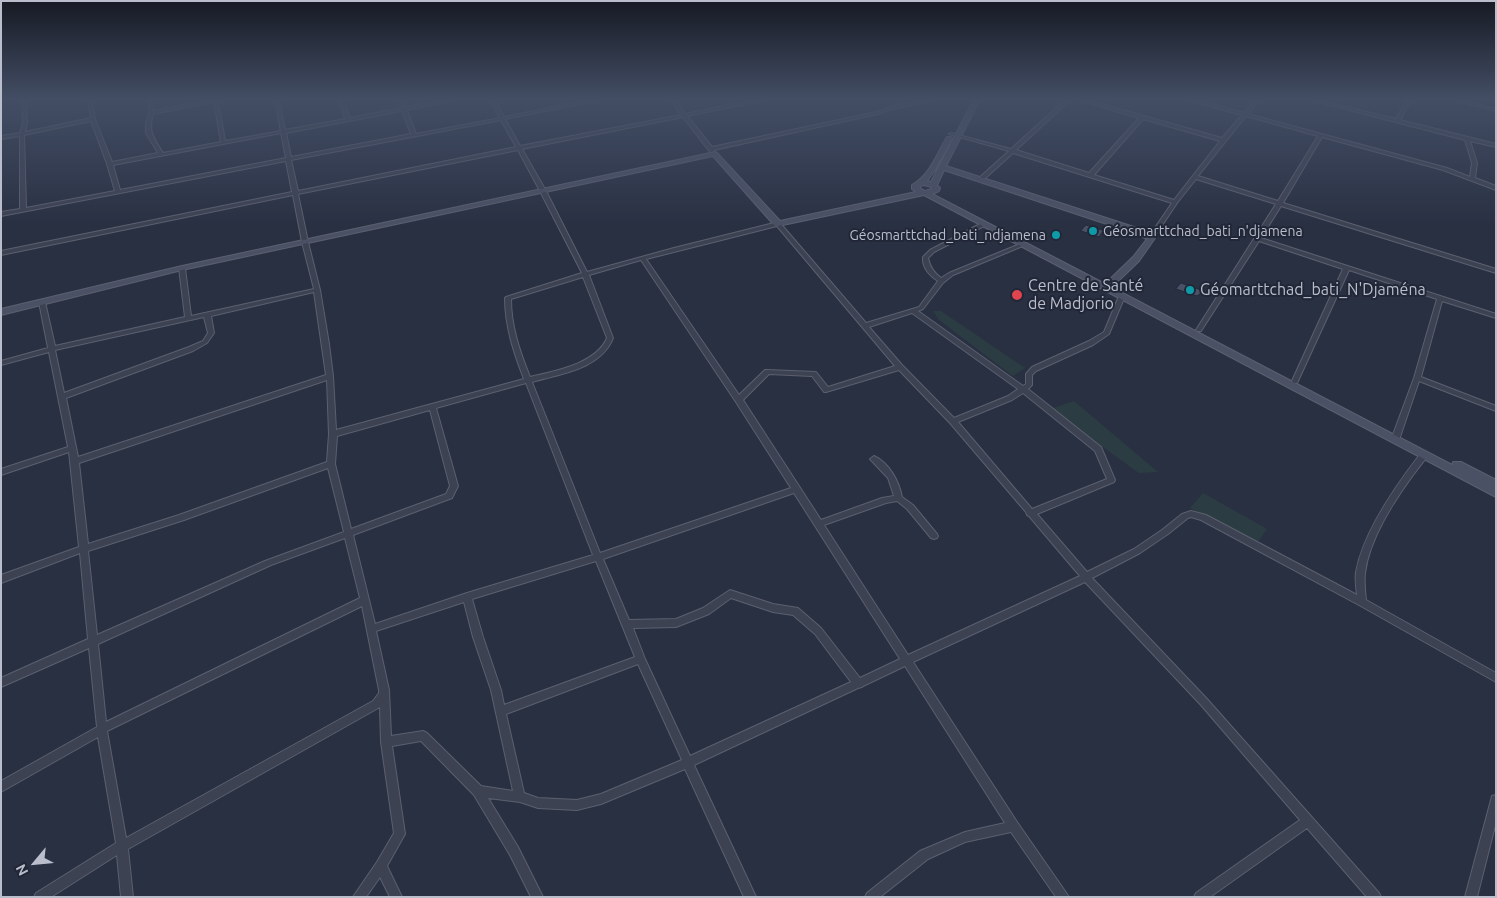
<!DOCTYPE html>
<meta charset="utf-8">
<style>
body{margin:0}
#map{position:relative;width:1497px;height:898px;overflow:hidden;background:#293042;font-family:Ubuntu,sans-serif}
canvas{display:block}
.frame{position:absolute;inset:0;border:2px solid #babecc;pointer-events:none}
.north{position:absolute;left:10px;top:838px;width:50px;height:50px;-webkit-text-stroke:4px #212737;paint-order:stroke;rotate:242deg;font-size:14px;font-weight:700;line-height:20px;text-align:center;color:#babecc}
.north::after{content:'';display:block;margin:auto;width:18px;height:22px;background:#babecc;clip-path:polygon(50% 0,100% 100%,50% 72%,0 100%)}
</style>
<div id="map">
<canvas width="1497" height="898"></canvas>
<div class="frame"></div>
<div class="north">N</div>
</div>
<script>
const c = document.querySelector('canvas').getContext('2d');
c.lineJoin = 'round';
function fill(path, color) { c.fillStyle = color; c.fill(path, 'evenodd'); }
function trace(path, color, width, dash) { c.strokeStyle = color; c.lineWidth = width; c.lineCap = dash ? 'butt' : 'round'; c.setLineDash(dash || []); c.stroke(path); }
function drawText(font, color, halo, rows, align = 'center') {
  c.font = font + ' Ubuntu,sans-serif'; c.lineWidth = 4; c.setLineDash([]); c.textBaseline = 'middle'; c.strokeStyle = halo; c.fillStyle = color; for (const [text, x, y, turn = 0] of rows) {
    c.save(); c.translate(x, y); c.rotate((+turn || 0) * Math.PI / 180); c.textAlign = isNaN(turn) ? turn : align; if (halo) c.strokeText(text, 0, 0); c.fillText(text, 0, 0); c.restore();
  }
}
fill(new Path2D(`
 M933,311H941L1025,368L1013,376L939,320Z
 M1074,401L1158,472L1139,473L1050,409Z
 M1203,493L1267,529L1257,543L1190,508Z`), '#2b3d43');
const building = new Path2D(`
 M1086,225L1102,230L1103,231L1099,237L1081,231Z
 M1181,283L1204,291L1197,296L1176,289Z`);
fill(building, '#4a5166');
trace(building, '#232939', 1);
const street = new Path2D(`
 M22,101H26L27,123L25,132L91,118L88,101H92L95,119L112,162L158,153L146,133V123L149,113V101H153V111L203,101H218L225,141L281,131L275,101H279L285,130L345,119L339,101H343L350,118L401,108L399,101H403L406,107L437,101H449L407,110L416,134L500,118L491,101H496L504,117L584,101H596L505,119L520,146L681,115L671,101H676L685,114L749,101H760L687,116L712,147L881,111C893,104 916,101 930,101L888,110L882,113L714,150V151L712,152H710L683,117L522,149L546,191L587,272L674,248L778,222L780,223L866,323L919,307L938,281C929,275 922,267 923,257L930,250L982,223H986V225L934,252L928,258C930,267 934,273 941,278L949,273L1020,244H1024L1025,245L953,275L943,283L923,309L918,311L1023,386L1026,384V374L1032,367L1089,341L1104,332L1119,296L1122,294L1124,295L1125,296L1109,334L1093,345L1036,371L1032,375V385L1028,389L1101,447L1115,480L1114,482L1037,514L1087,572L1134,549L1162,530L1182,514L1191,511L1206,515L1357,595C1356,587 1355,579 1356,572C1363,532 1397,484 1421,453H1427L1428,455L1427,457C1403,487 1370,534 1365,573C1364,582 1365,591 1366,600L1496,673V682L1359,605L1201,520L1191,517L1188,518L1168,534L1140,553L1092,578L1207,699L1379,893L1381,897H1367L1307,828L1210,897H1194L1196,893L1300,820L1201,705L1085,582L913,662L1017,822L1069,897H1056L1011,832L965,842L928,859L880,897H865L867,893L920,851L965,832L1005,823L905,666L863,686L862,687L858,688L694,765L756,897H744L685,769L601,804L577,810L538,808L520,802L488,798L518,847L543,897H531L510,855L474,795L421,741L392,746L405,834L387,866L402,897H390L380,877L366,897H353L377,862L394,833L381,742L380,707L128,849L133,897H121L117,855L51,897H34L36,893L116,843L98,737L1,792V781L97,727L89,648L1,687V678L88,639L80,553L1,583V575L79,547L69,452L1,475V469L68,447L49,352L1,365V361L48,348L39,302L42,300L45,302L55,346L185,317L179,268L182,266L185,268L191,316L314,289L302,242L293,195L1,255V251L292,192L286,161L1,216V212L20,209V136L1,139V136L20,133L23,123ZM214,102L221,142L163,153C153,137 148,132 153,114ZM402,111L411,134L291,157L286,133ZM501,120L516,147L298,191L291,160ZM91,121L107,164L115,191L26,208L24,135ZM281,133L286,158L120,190L113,165ZM518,150L540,191L582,273L506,297L505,298C505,327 514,353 524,379L336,430L333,376L329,344L320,290L308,242L298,194ZM777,226L895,366L828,387L816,372L767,370H765L739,395L646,259ZM641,260L736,402L791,488L600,553L532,382C560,374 601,369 613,338L589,275ZM583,277L607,338C596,364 555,371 530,377C520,352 511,327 511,299ZM314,292L326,375L78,457L66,398L193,351L207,343L214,333L211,316ZM912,313L1018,389L1008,396L954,418L902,365L869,327ZM204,317L208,333L203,341L189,347L64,393L55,350ZM899,370L950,423L1026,512L1027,515L1029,516L1080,576L908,655L824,525L886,503L897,501L907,509L931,538L934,539L937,538L938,536L937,534L913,505L902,497C899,481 889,463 874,456L870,459L888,478L894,496L882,498L821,520L743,400L769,374L812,376L824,392H826ZM327,380L329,434L327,462L179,515L88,544L79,463ZM526,383L593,555L467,593L375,624L353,535L452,498L458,486L436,408ZM1023,393L1095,451L1107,479L1032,509L958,422L1012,400ZM430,410L450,486L446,494L351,529L335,464L337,436ZM328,468L344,532L265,561L97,635L88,551L184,520ZM794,493L900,659L860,678L821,628L798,608L773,604L730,590L703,608L676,619L629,620L603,559ZM345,538L360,598L106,722L98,644L271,565ZM596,561L635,657L504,705L501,690L483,637L472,599ZM731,598L773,612L793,615L815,634L851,682L690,756L645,659L633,628L676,627L709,614ZM464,602L473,637L491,690L513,791L481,786L427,733L423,731L391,736L389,690L376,631ZM362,606L379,690V693L373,701L126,838L107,731ZM638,664L682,760L601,794L577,800L538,798L524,793L506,714Z
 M1064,101H1069L1016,150L1089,173L1139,118L1082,101H1091L1222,138L1242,115L1192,101H1201L1244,113L1253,101H1258L1248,114L1447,168L1470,177L1472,163L1465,140L1314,101H1323L1396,119L1406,101H1411L1400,120L1496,144V147L1470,141L1477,163L1475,178L1496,186V190L1443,170L1322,137L1283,203L1496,269V273L1281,206L1261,238L1496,314V318L1442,301L1421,377L1496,406V411L1419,381L1399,440L1398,442H1392L1391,440L1414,378L1437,299L1349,270L1298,381L1297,383H1293L1292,381L1343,269L1259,241L1201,331H1197L1196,330L1276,204L1196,179L1177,203L1153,239L1151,240L1148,238L1172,203L1013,153L983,180H979V178L1009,151L949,134L951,133L1011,149ZM1246,116L1318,136L1278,201L1198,176ZM1143,119L1220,141L1174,200L1094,175Z
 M1458,101H1467L1496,109V111Z
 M1496,795V822L1477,897H1465L1491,800L1492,796Z`);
const secondary = new Path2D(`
 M973,101H979L946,166L1137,228L1154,236L1155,238L1139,261L1113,286H1109L1452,465L1453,462H1461L1496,480V497L924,195L778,226H775L713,156L182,270L1,315V309L182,266L715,152L717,153L780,221L916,192L912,189V185C931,174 936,155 947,137H951L952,138L935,170L927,181L931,182ZM944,170L1131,232L1147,239L1133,257L1107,282V285L932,194L939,191L940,188L937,185ZM924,185L931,187L932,189L925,191L920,188V186Z`);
trace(street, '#5b606f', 2);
trace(secondary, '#5b606f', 2);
fill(street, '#3d4252');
fill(secondary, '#4b5165');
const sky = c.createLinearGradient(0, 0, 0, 227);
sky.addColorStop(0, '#171a24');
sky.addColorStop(0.44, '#434e65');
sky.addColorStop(1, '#434e6500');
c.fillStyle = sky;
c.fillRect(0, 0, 1497, 227);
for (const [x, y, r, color] of [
 [1093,231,5,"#0f9aa8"],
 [1056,235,5,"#0f9aa8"],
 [1190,290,5,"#0f9aa8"],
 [1017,295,6,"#e0444e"]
]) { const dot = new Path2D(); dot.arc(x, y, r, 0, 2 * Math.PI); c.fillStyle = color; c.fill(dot); trace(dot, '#212737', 2); }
drawText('14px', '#babecc', '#212737', [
 ["Géosmarttchad_bati_n'djamena",1103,231],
 ["Géosmarttchad_bati_ndjamena",1046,235,"right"]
], 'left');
drawText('16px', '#babecc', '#212737', [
 ["Centre de Santé",1028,286],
 ["de Madjorio",1028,304],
 ["Géomarttchad_bati_N'Djaména",1200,290]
], 'left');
</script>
